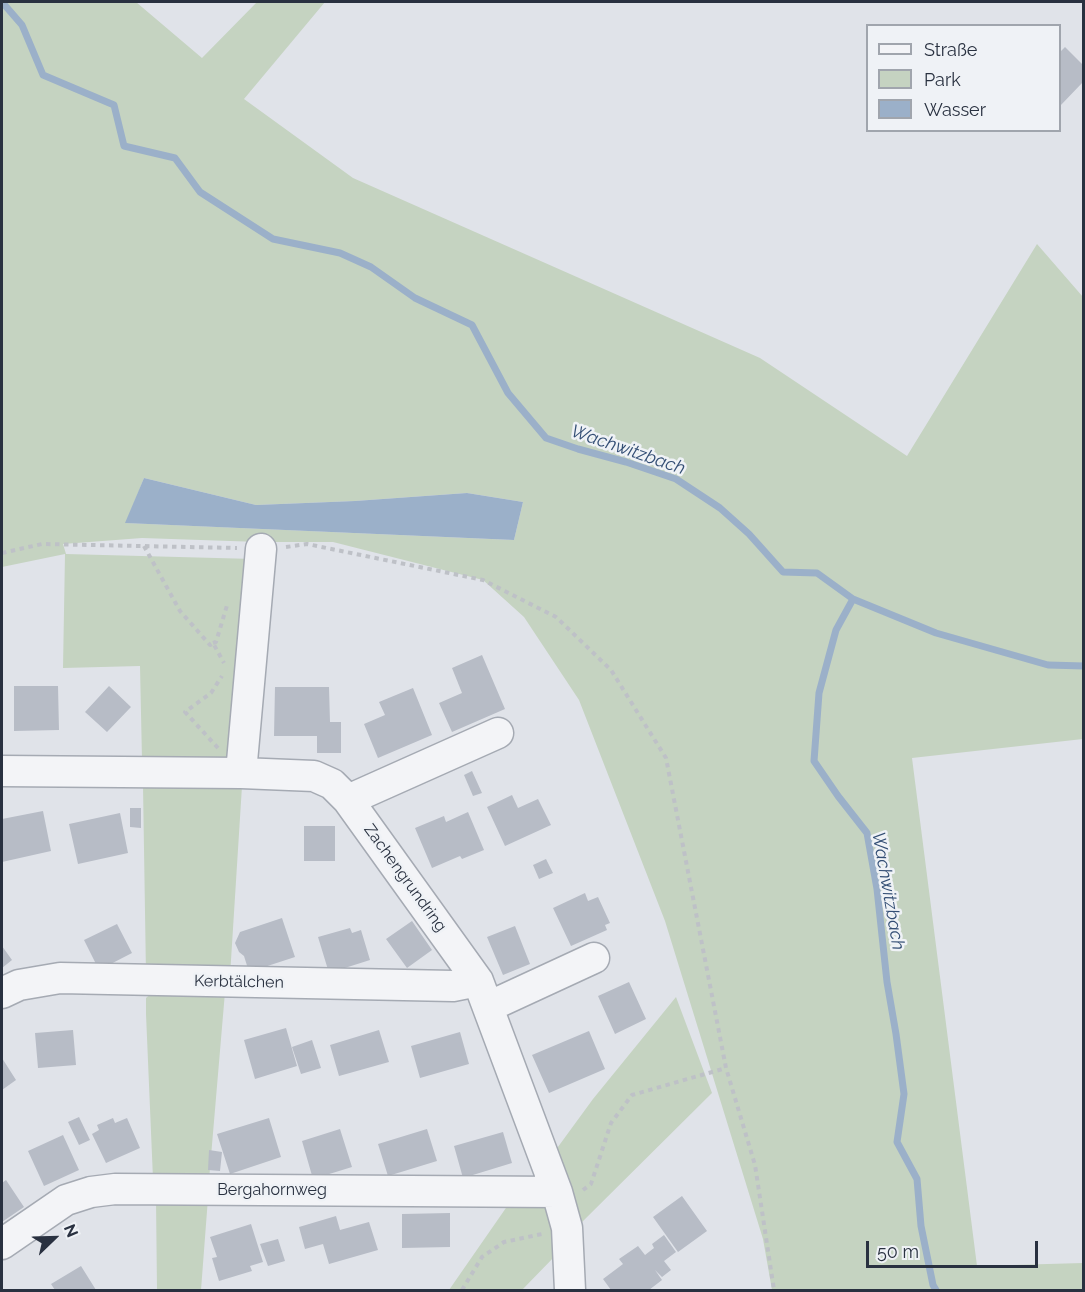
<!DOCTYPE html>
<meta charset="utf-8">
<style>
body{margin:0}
#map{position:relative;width:1085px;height:1292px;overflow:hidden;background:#e0e3e9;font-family:Raleway,sans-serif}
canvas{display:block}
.frame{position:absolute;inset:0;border:3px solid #293140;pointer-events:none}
.legend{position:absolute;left:866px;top:24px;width:195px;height:108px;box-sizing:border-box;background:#eff2f6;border:2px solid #a0a5ad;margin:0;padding:8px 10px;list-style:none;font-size:18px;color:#293140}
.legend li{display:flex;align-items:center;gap:12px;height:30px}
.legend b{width:30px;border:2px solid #a0a5ad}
.north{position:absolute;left:24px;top:1208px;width:60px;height:60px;-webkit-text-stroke:4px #eff2f6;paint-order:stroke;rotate:67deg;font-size:16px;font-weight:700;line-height:24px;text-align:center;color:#293140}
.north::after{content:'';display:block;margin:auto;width:21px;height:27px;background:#293140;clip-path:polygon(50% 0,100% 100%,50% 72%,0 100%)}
.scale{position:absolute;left:866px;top:1241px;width:172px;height:27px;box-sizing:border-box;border:3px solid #293140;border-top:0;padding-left:8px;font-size:18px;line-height:21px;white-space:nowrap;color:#293140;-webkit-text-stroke:4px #eff2f6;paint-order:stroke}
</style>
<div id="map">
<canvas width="1085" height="1292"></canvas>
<div class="frame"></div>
<ul class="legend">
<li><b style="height:8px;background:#f3f4f7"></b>Straße</li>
<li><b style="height:16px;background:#c5d3c1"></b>Park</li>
<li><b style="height:16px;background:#9bb0c9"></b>Wasser</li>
</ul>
<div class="north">N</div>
<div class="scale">50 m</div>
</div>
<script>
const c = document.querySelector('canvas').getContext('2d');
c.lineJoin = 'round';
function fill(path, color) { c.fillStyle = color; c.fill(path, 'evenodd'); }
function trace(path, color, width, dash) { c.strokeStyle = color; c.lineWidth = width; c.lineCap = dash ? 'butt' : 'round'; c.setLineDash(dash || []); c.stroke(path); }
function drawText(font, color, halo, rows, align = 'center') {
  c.font = font + ' Raleway,sans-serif'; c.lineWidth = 5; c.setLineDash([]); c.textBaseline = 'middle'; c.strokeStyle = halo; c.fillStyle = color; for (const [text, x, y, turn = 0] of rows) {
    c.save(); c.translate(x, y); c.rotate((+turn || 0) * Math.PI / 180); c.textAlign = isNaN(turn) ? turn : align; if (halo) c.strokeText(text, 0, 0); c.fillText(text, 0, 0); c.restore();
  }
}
fill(new Path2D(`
 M2,2H136L202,58L257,2H325L244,99L353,178L760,358L907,456L1037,244L1083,297V739L912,758L977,1266L1083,1263V1290H772L763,1239L665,921L579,700L524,617L483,580L333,542H260L142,538L63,544L66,554L254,559L234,746L226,758L142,760L140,666L63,668L65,554L2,567ZM144,478L256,505L355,501L467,493L523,502L514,540L126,523Z
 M143,786H242L230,976L146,975Z
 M155,990L225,992L209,1180L153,1179L146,1014V998Z
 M676,997L712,1093L579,1225L555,1151L593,1099Z
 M208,1198L201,1290H157L156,1200Z
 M508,1205L546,1206L555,1227L556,1255L522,1290H449Z`), '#c5d3c1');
fill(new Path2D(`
 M144,478L256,505L355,501L467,493L523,502L514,540L125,523Z`), '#9bb0c9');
trace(new Path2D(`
 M2,2L22,25L43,75L114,105L124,146L175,158L200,192L273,239L340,253L371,267L415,298L472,325L508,393L546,438L578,449L626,462L676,479L720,508L749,534L783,572L817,573L853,599L836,630L819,693L814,761L838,796L867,833L877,889L887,982L896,1034L904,1094L897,1142L917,1179L921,1226L933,1285L936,1290
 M853,599L936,633L1048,665L1084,666`), '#9bb0c9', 7);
fill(new Path2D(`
 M1065,47L1083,65V82L1060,106V52Z
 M482,655L505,709L452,732L439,703L462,693L452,668Z
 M14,686H58L59,730L14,731Z
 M109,686L131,707L107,732L85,712Z
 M275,687H329L330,722H341V753H317V736H274Z
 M413,688L432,735L378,758L364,724L385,715L379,702Z
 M472,771L482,793L473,796L464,775Z
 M512,795L518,808L538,799L551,825L505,846L487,807Z
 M130,808H141V828L130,827Z
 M43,811L51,851L2,862V819Z
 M468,812L484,850L462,859L460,856L432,868L415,828L444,816L446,822Z
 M120,813L128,853L78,864L69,824Z
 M304,826H335V861H304Z
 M546,859L553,873L539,879L533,865Z
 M585,893L588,901L598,897L610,923L605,925L607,930L571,946L553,908Z
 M282,918L295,957L249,972L244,956L239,952L235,943L240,932Z
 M412,921L432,950L407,968L386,939Z
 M117,924L132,953L99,970L84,940Z
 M515,926L530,964L503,975L487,937Z
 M350,928L352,933L361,930L370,960L329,973L318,937Z
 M2,946L12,960L2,968Z
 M629,982L646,1019L615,1034L598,996Z
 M286,1028L297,1066L255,1079L244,1040Z
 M73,1030L76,1065L38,1068L35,1033Z
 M379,1030L389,1062L339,1076L330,1045Z
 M589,1031L605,1069L549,1093L532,1055Z
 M460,1032L469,1064L420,1078L411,1046Z
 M312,1040L321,1068L301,1074L292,1047Z
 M2,1058L16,1080L2,1090Z
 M79,1117L90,1140L79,1145L68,1122Z
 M113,1118L115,1123L127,1118L140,1148L106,1163L92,1134L99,1130L97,1125Z
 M269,1118L281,1157L230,1174L217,1134Z
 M340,1129L352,1167L313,1179L302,1141Z
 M427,1129L437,1161L388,1176L378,1144Z
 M503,1132L512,1163L463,1178L454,1146Z
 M63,1135L79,1170L44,1186L28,1151Z
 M209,1150L222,1152L220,1171L208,1170Z
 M6,1180L24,1207L2,1222V1183Z
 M682,1196L707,1231L678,1252L653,1217Z
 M450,1213V1247L402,1248V1214Z
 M336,1216L340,1230L369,1222L378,1250L329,1264L323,1244L305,1249L299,1227Z
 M251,1224L263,1262L250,1266L252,1271L219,1281L212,1258L217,1257L210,1237Z
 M664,1235L676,1252L664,1261L671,1270L662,1277L655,1270L662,1280L649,1290H611L603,1279L623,1264L619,1259L638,1246L645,1255L654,1248L652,1244Z
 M278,1239L285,1261L268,1266L260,1244Z
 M81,1266L96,1290H55L51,1284Z`), '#b7bcc6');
const minor = new Path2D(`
 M2,771L241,773L314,776L332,784L348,800L478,981L557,1192L567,1228L570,1290
 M241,773L261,549
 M348,800L498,733
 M2,993L19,985L60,978L453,986L478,981
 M488,1007L594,958
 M2,1244L66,1200L91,1192L115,1189L557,1192`);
trace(minor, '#a5aab3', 33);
trace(new Path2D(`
 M144,546L180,611L210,645L213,643L224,663
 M286,547L307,544L483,580L556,617L611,670L666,758L726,1068L755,1165L774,1290
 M2,553L42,544L237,548
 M213,643L216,642L228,602
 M218,748L185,712L211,693L222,676
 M583,1190L591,1184L611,1123L632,1095L726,1068
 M462,1290L482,1257L504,1242L542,1234`), '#bec1c7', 4, [4.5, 4.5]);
trace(minor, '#f3f4f7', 30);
drawText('16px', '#293140', '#eff2f6', [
 ["Zachengrundring",405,878,54],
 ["Kerbtälchen",239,982,1],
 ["Bergahornweg",272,1190]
]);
drawText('italic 18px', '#334e74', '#eff2f6', [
 ["Wachwitzbach",628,450,19],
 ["Wachwitzbach",888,891,80]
]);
</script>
